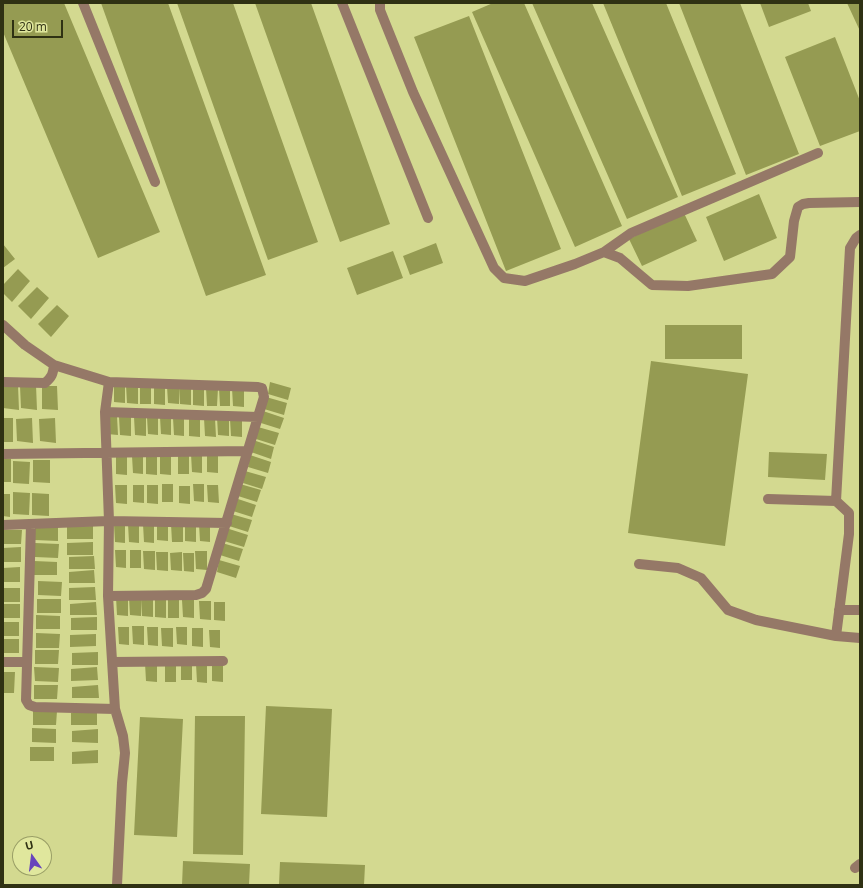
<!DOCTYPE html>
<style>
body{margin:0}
#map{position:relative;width:863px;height:888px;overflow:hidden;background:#d3d990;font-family:"Open Sans",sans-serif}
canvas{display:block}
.frame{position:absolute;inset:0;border:4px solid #2f3113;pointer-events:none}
.north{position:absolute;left:12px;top:836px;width:40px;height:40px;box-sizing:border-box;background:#e0e79d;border:1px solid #999e66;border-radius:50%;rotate:346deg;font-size:11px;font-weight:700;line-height:16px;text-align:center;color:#2f3113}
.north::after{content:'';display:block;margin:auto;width:14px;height:18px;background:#6844bc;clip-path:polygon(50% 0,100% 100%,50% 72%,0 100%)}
.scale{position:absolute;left:12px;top:20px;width:51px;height:18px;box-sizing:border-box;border:2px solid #2f3113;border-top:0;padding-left:5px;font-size:12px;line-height:14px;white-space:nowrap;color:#2f3113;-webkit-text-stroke:3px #e0e79d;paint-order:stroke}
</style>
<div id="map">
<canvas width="863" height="888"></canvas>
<div class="frame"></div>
<div class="north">U</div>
<div class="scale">20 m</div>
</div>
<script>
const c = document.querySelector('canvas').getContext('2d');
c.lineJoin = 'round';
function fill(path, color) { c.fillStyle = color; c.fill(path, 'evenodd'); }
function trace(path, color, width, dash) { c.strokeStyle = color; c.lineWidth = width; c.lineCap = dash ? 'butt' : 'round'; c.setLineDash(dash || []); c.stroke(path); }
fill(new Path2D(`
 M3,3H64L160,232L98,258L3,32Z
 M101,3H168L266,275L206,296Z
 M177,3H233L318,242L268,260Z
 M255,3H311L390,224L340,242Z
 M493,3H524L622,226L575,247L472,12Z
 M532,3H592L678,197L627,219Z
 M603,3H666L736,174L682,196Z
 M679,3H740L799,154L746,175Z
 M760,3H808L811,11L769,27Z
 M847,3H860V31Z
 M469,16L561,249L506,271L414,37Z
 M835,37L860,101V131L820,146L785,57Z
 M759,194L777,238L724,261L706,217Z
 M684,213L697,241L642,266L629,239Z
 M436,243L443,263L410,275L403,256Z
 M3,244L15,259L3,268Z
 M393,251L403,278L357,295L347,268Z
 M18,269L30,281L12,302L3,293V285Z
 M37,287L49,298L31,319L18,306Z
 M57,305L69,316L51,337L38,324Z
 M665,325H742V359H665Z
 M651,361L748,374L725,546L628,533Z
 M270,382L291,388L288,400L268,394Z
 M18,385L19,410L3,408V386Z
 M36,385L37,410L21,408L20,386Z
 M114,385H125V403L114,402Z
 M126,385H138V404L127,403Z
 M42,386H57L58,410L42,409Z
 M140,386H151V404H140Z
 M154,386H165V405L154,404Z
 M167,386H179V404L168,403Z
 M179,387H191V405L180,404Z
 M204,387V406L193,405V388Z
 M206,388H218L217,406H207Z
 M219,388H230V406H220Z
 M232,388H244V407L233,406Z
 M266,397L287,403L284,415L264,409Z
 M263,411L284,418L280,429L261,423Z
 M117,416L118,435L107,434L106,417Z
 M119,417H131V436L120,435Z
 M134,417H146V436L135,435Z
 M147,417H158V435L148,434Z
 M160,417H171V435L161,434Z
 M184,417V436L174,435L173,418Z
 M217,417H229V436L218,435Z
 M3,418H13V442H3Z
 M32,418L33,443L17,441L16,419Z
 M55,418L56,443L40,441L39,419Z
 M200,418V437L189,436V419Z
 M204,418H215L216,437L205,436Z
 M230,419H242V437L231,436Z
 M258,427L279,433L275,445L256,439Z
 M253,440L274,447L271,459L251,452Z
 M769,452L827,454L825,480L768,477Z
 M191,454H202V473L192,472Z
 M207,454H218V473L207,472Z
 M250,455L271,462L268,473L248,467Z
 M116,456H127V475L116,474Z
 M132,456H143V474L133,473Z
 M146,456H157V475L146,474Z
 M160,456H171V475L160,474Z
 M178,456H189V474H178Z
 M3,459H11V482H3Z
 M33,460H50V483L33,482Z
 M13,461L30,462L29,484L13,483Z
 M245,471L266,477L262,489L243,483Z
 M162,484H173V502H162Z
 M193,484H204V502L194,501Z
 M240,484L261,490L257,502L238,496Z
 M115,485H127V504L116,503Z
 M133,485H144V503L133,502Z
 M147,485H158V504L147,503Z
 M207,485H218L219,503L208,502Z
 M179,486H190V504L179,503Z
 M13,492L30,493L29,515L13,514Z
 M32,493L49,494V516L32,515Z
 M3,494H10V517L3,516Z
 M235,498L256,505L252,517L233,511Z
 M231,514L252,520L248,532L229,526Z
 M157,523H168V541L157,540Z
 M185,523H196V542L185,541Z
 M114,524H125V543L115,542Z
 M128,524H139V543L129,542Z
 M143,524H154V543L144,542Z
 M171,524H183V542H172Z
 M199,524H210V542L200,541Z
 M35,526L58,527V541L35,540Z
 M93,526V539H67V527Z
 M226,528L248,535L244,547L224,541Z
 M3,530H22L21,544H3Z
 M93,542V555H67V543Z
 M35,543L59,544L58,558L35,557Z
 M222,543L243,549L239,561L220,555Z
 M21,547V562H3V548Z
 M115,550H126V568L116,567Z
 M130,550H141V568H130Z
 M143,551H155V570L144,569Z
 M195,551H207V570L196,569Z
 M156,552H168V571L157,570Z
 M182,552V571L171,570L170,553Z
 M183,553H194V572L184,571Z
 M94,556L95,569H69V557Z
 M219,560L240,566L236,578L217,572Z
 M34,561L57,562V575H34Z
 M20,567V582H3V568Z
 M94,570L95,583H69V572Z
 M38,581L62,582L61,596L38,595Z
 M95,587L96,600H69V588Z
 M3,588H20V602H3Z
 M116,597H128V616L117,615Z
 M129,597L141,598V616L130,615Z
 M37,599H61V613H37Z
 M141,599H153V617L142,616Z
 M155,599H166V618L155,617Z
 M194,599V618L183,617L182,600Z
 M168,600H179V618H168Z
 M199,601H211V620L200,619Z
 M96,602L97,615H70V604Z
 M214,602H225V621L214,620Z
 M3,604H20V618H3Z
 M36,615L60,616V629H36Z
 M97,617V630H71V618Z
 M3,622H19V636H3Z
 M132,626H144V645L133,644Z
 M118,627H129V645L119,644Z
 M147,627H158V646L148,645Z
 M176,627H187V645L177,644Z
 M161,628H173V647L162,646Z
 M192,628H203V647L192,646Z
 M209,630H220V648L210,647Z
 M36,633L60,634L59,648H36Z
 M96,634V646L70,647V635Z
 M3,639H19V653H3Z
 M35,650H59L58,664H35Z
 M98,652V665H72V653Z
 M181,662H192V680H181Z
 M145,663H157V682L146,681Z
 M212,663H223V682L212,681Z
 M165,664H176V682H165Z
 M196,664H207V683L197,682Z
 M34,667L59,668L58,682L35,681Z
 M97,667L98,680L71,681V669Z
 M3,672H15L14,693H3Z
 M34,685H58L57,699H34Z
 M98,685L99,698H72V687Z
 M266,706L332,709L327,817L261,814Z
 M33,711H57L56,725H33Z
 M97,712V725H71V713Z
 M195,716H245L243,855L193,854Z
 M140,717L183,719L177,837L134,835Z
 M32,728L56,729V743L32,742Z
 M98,729V743L72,742V731Z
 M30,747H54V761H30Z
 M98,750V763L72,764V752Z
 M183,861L250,864L249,885H182Z
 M280,862L365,865L364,885H279Z`), '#959b52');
trace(new Path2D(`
 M83,3L155,182
 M342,3L428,218
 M380,3V10L413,92L494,268L504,278L525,281L575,264L604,252L620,258L652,285L688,286L772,274L790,257L794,221L798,207L803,204L809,203L860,202
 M604,252L631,233L818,153
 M3,325L25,345L54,365L109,382L258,387L262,388L264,397L206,589L202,593L196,595L108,596
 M3,382L45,383C52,377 53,374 54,365
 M109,382L105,412L109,521L108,596L115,709L123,736L125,753L122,783L117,885
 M105,412L258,417
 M3,454L248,451
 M768,499L836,501L849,513V534L836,636
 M836,501L850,248L856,238L860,235
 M31,524L26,700L29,705L35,707L115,709
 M3,525L109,521L227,523
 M639,564L678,568L701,578L728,610L756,620L836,636L860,638
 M839,610H860
 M3,662H27
 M112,662L223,661
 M855,868L860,864`), '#957867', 10);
</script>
